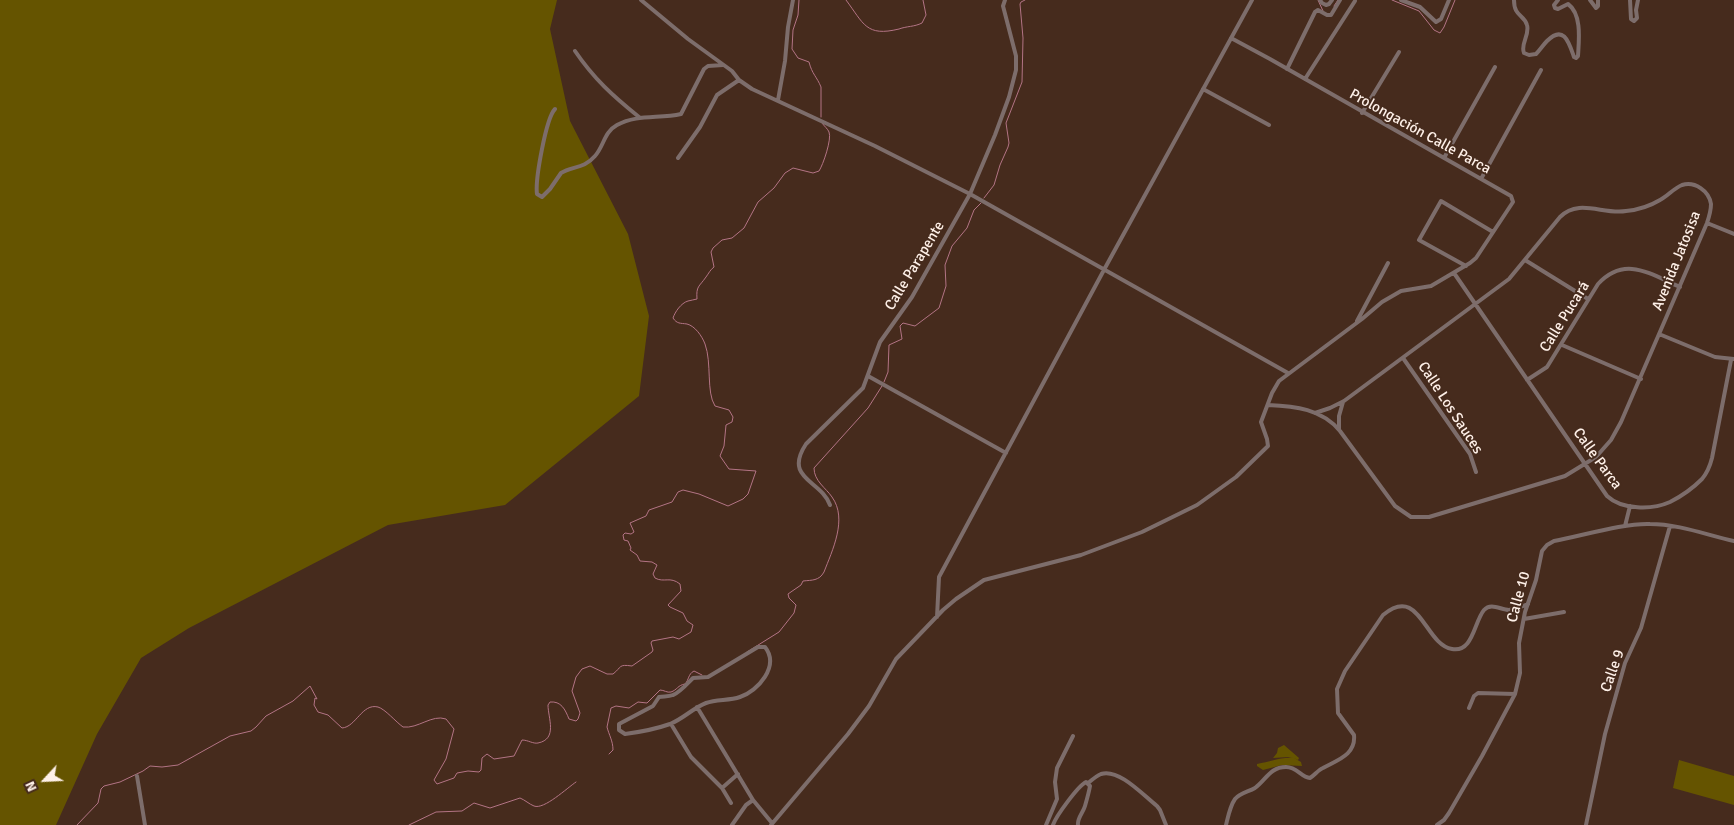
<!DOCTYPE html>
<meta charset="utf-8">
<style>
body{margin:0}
#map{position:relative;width:1734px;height:825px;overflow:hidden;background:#462b1d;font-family:Signika,sans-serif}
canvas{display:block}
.north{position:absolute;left:20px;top:755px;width:50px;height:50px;-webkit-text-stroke:4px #462b1d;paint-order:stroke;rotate:245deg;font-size:14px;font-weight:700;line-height:20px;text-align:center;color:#fef0e8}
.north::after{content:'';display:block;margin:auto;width:18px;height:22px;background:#fef0e8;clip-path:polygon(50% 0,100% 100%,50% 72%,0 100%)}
</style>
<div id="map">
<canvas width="1734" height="825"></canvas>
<div class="north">N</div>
</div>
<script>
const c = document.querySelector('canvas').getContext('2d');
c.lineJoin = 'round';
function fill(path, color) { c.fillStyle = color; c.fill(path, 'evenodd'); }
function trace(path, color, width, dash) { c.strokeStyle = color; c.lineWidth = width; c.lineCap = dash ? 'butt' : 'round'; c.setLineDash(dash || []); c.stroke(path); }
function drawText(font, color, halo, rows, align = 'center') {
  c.font = font + ' Signika,sans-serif'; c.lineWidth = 4; c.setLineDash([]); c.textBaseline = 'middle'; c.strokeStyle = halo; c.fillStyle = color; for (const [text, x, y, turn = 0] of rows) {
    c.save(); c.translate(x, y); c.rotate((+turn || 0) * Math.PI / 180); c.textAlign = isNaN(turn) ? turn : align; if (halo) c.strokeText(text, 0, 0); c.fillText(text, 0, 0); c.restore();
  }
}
fill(new Path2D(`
 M0,0H557L550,29L570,121L628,234L649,316L639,396L505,505L388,525L189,628L141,658L97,734L56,825H0Z
 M1284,745L1299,758L1298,760L1294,758L1301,762L1302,766L1282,765L1263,770L1257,766V764C1270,762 1280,757 1293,758L1288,757L1273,758L1277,753L1278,748Z
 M1679,760L1734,776V805L1673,788Z`), '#655400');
trace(new Path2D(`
 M799,0L798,15L793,30L792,49L798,58L809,62C812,74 817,77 821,87V117
 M846,0C864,24 866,37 899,29C907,26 914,27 922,23L926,15L923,0
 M1318,0L1323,11
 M1392,0L1419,11L1434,30L1440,33L1444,27L1455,0
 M1334,6L1338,0
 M984,198L994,185L1000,165L1008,147L1009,143L1006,123L1022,82L1023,38L1020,4L1021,2L1025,0
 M884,382L888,372L889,345L902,339L900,326L903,323L915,326L939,308L946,286L945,265L952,246L967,228L974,210L981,203
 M747,652L779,632L794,613L796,605L789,598L788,594L801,585L803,581C812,580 819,581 824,572C832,551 848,519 832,497C826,488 814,481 814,468L868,408L882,386
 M609,754L613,750C613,741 609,735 607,727L611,708L616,706L629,708L638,702L647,703L660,690C664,690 667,693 671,692C677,690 678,685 685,684C689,680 688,674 694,671L702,675
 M77,825L98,803L101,789L104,786L120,782L143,771L150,766L162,767L178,765L230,736L251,731L256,727L266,716L293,701L310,686L317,699L315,698L314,705L318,712L328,715L342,728C356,727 362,703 378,707C385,709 396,722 403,727C418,729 432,714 446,719L454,729L446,759L434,780L437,784L454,778L457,773L468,771L479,772L481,770L482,758L487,754L494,759L514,756L522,740C528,740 533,744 538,743C558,739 548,718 548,705L550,702C561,701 565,709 569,719L576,721L578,719L580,713L572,691L576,677L582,669L590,666L607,674H613C622,667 618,664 632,666L652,652L653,650L651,643L652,641L673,637L679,639L691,632L693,625L687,621L683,613L670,607L668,605L681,591L680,584C670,576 664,583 655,578L653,574L657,565L652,562L640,561L637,555L630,550L631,548L628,541L624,540L623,535L625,533L631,534L634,532L630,523L646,516L649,510L672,502L678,492L683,490L699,494L728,506L743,499L748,494L756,471L729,469L720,456L724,446L726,425L732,422L733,417L729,410L715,406C706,392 712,363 705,344C702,336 695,326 687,324C680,323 677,324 673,318C675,312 681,303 688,301C691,300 694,300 697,299C696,286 699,287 706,277C709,273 710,270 714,267L711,252L713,248L722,240L732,238L744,228L758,202L774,188L785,173L793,168L813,173L819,171C823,165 832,139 829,132C828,129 824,126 822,123
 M409,825L436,812L462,811L474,803L490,808L520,798C525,800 529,804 534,806C544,810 567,788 576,782`), '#b37485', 1);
trace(new Path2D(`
 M641,0L688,39L732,71L739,80L752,89L875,146L970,194L1288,373
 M1320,0L1322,3L1326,5L1329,4L1332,0
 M1401,0L1420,7L1436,22L1441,19L1449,0
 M1514,0C1514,17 1524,14 1527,25C1530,35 1520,44 1524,53L1529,55L1536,54C1540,50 1543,45 1547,41C1564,24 1569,43 1574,57L1576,58L1578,56C1579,40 1582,14 1568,4L1558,9L1555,8L1554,5L1558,0
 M1590,0L1596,8L1598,6V0
 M1630,0L1631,19L1634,21L1637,18L1636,10L1638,0
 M575,51C594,79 613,96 639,117
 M1287,69L1315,12L1318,10L1327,15H1331L1340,0
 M1305,79L1355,1
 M1203,89L1269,125
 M778,100L785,61L788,27L793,0
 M555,109C546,118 535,180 537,194L542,197L550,189L561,173C572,166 584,169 595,156C604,146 604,132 617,125C637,114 659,119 681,114L704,69L708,66L723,65
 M1362,113L1399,52
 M678,158L700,127L717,95L739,80
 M1444,158L1495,67
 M1481,179L1541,70
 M1707,223L1734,234
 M1525,260L1588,299
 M1466,266L1419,240L1441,201L1493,232
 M1454,273L1607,496C1622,510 1652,510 1670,502C1680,497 1694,487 1702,479C1707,473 1710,466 1712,458L1731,360
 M1357,321L1388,263
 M1659,334L1715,357L1734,359
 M1562,345L1641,379
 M1403,358L1470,454L1476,472
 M868,376L1006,453
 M1527,380L1547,367L1598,284C1625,255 1650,274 1680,287
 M1268,405C1295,406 1322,409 1340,431L1395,506L1411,517H1429L1565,476L1596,457L1611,440L1621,422L1707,223C1709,217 1711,211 1711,204C1709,191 1695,181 1682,185C1674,188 1668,196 1660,200C1650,206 1637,210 1626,211C1603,215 1579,198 1560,217L1509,279L1344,401L1330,408L1315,413
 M1339,429V416L1343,402
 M830,505C821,480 783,479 806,444L863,388L880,342L912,297L970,194L995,135L1009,97L1016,70V56L1003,6L1005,0
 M1625,526L1630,506
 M937,617L939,577L1105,268L1252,0
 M1524,619L1564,612
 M758,647H765C780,666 758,691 740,697C729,701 717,699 706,703C693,708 683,719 670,724C656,729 640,732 625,734L619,730V724L653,706L659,697C664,696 668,697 673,695C679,693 688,683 693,678L708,677Z
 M697,707L753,800L746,805L732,825
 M1469,708L1474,696L1478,693L1515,694
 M671,724L691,757L722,788L731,803
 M137,776L145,825
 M1088,783C1092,780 1096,776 1101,774C1119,768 1144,796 1157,806L1160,810L1166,825
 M722,788L738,774
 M753,800L772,823
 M771,825L848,734L869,706L896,659L943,610L956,599L984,580L1081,555L1142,532L1197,505L1236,477L1268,446L1267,439L1261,422L1272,393L1279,381L1362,319L1382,302L1401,291L1431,286L1470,263L1476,258L1513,202L1511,196L1270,59L1231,38
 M1046,825L1057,799L1055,782L1057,768L1073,736
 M1053,825C1056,816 1078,786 1086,782L1090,786C1089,792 1087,799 1085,806C1083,813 1077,818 1078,825
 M1226,825C1228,817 1230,806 1235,799C1240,793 1248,792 1255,788C1266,780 1270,767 1286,767C1297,767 1301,777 1310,778C1315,775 1318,770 1323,768C1337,760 1356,755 1354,735L1338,713L1337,689L1345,671L1383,615C1420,584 1424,644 1452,649C1473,653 1474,622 1484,610C1491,602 1501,610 1509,610C1516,609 1522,607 1528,604
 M1437,825L1444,820L1449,813L1482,756L1515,694L1520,673L1519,643L1525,612L1536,580L1542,551L1547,545L1554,541C1582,536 1623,523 1650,524C1678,524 1707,535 1734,541
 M1586,825L1605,734L1625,663L1641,628L1670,526`), '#7d6d6b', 4);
drawText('15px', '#fef0e8', '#462b1d', [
 ["Prolongación Calle Parca",1420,132,29],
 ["Avenida Jatosisa",1677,261,-68],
 ["Calle Parapente",915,266,-59],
 ["Calle Pucará",1565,317,-58],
 ["Calle Los Sauces",1450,408,57],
 ["Calle Parca",1597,459,54],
 ["Calle 10",1519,597,-75],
 ["Calle 9",1613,671,-71]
]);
</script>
